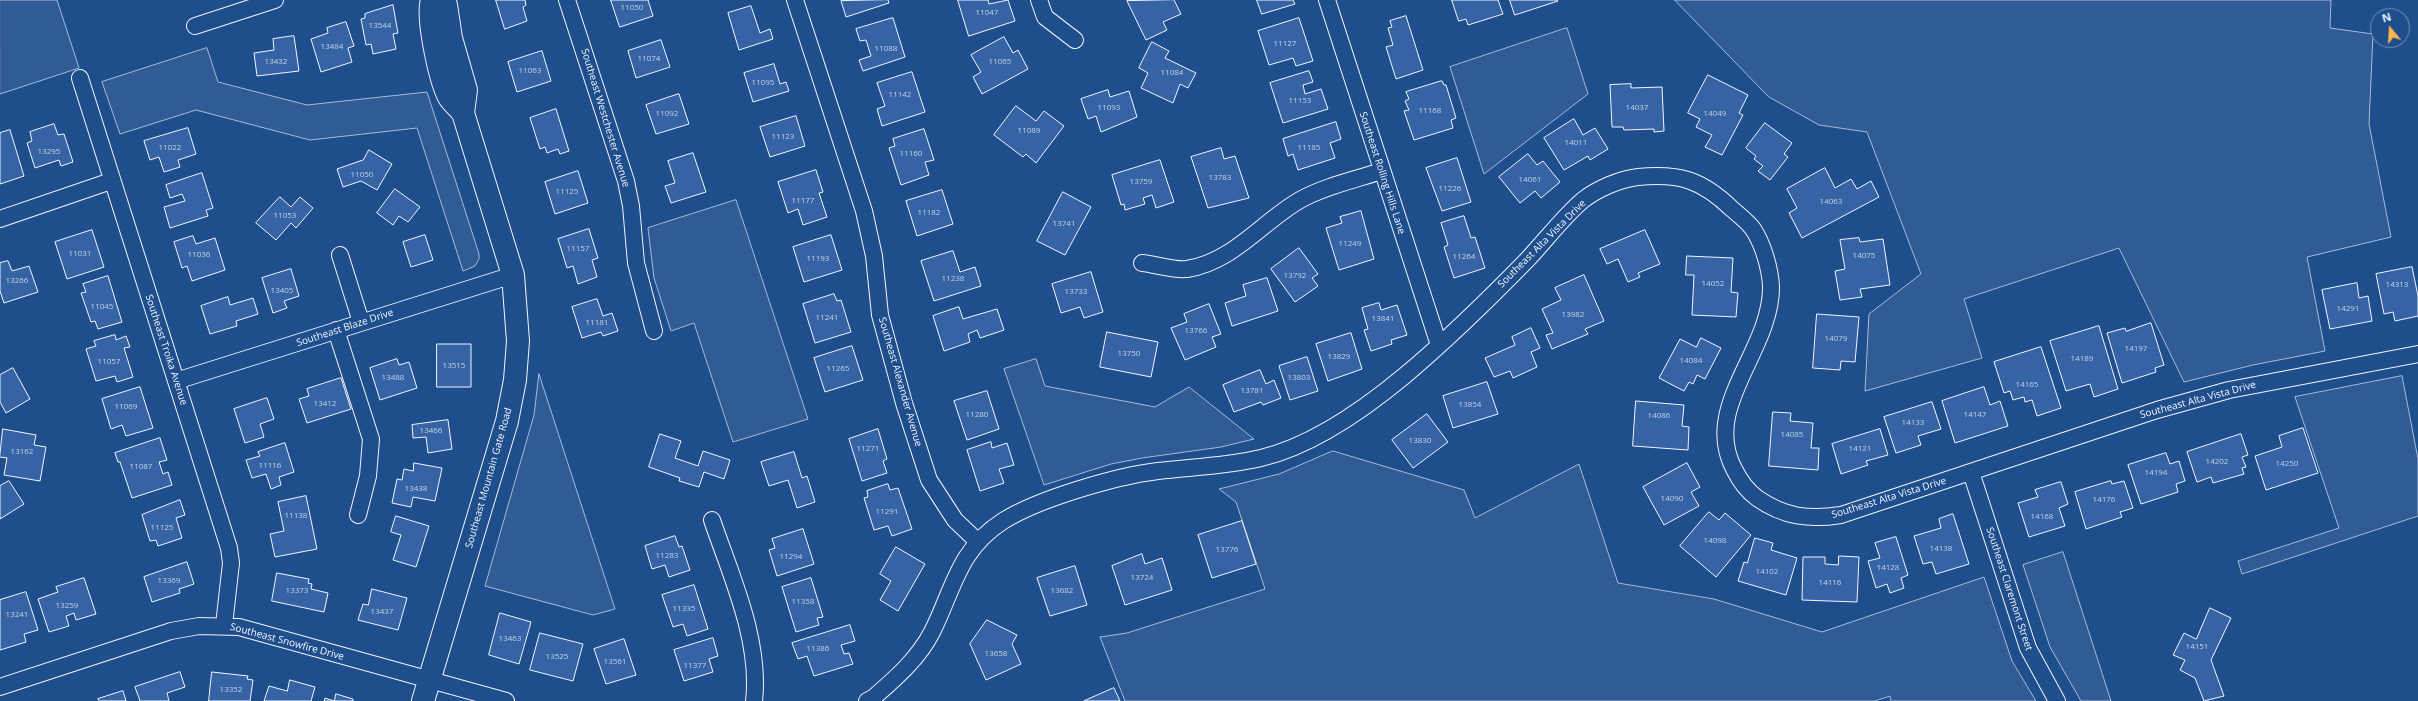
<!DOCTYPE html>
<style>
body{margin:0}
#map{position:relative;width:2418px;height:701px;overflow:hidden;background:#1f4e8c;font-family:"Open Sans",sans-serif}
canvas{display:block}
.north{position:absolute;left:2370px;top:8px;width:40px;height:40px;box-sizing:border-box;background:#1f4e8c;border:1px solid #7391ba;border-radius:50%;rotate:342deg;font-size:11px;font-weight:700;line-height:16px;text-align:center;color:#f2f6ff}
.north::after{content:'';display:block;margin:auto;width:14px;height:18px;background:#ffb74d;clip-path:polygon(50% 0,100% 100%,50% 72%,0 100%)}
</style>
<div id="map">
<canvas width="2418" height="701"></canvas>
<div class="north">N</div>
</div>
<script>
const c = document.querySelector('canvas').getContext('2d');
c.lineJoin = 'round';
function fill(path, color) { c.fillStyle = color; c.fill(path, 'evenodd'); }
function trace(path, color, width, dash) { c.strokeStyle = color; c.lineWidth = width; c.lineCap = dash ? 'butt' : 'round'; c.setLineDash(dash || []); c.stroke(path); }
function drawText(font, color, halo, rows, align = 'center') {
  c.font = font + ' "Open Sans",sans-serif'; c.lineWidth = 3; c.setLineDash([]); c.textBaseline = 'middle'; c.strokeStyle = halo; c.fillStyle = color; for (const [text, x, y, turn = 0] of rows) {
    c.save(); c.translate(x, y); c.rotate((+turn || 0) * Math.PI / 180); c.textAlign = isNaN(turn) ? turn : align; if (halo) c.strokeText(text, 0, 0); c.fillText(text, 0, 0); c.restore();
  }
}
const built = new Path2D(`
 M0,0H57L79,68L0,94Z
 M1675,0H2331L2330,28L2373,34L2369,124L2391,237L2307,257L2325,351L2253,365L2184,382L2119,248L1964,299L1982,358L1865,391L1869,314L1921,274L1867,132L1819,125L1769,97Z
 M1567,28L1588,94L1484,174L1450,67Z
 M207,48L218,82L307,105L427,92L479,254V259L475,266L463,271L417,128L310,140L196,110L120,134L102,82Z
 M736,200L808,419L733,442L694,323L671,331L654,278L648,228Z
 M1036,359L1045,386L1155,407L1189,387L1254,439L1221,447L1142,458L1111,464L1044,485L1004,369Z
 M539,374L615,609L593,615L485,586L534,415Z
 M2402,376L2418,459V516L2242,574L2238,561L2339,528L2295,397Z
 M1333,451L1464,490L1475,518L1579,464L1618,583L1714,599L1822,632L1984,577L2012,661L2036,701H1891L1890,696L1875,701H1125L1100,637L1127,633L1265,589L1236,502L1219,489L1279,474Z
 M2063,552L2111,701H2081L2050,647L2023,565Z`);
fill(built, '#305b95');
trace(built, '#a8bbd7', 1);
const building = new Path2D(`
 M496,0H525L526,5L523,7L527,21L505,29Z
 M611,0H648L653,16L620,27Z
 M888,0L889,3L846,17L841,1Z
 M958,0H988L989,4L1008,0L1015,21L969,36Z
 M1174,0L1181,14L1163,22L1167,30L1146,40L1127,1Z
 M1257,0H1293L1295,4L1262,14Z
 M1452,0H1498L1503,14L1468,25L1466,19L1459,21Z
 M1510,0H1557L1558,1L1515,15Z
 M393,5L398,33L393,34L396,49L373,54L371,44L366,45L361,19L365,18V14Z
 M751,6L760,33L770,29L773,39L739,50L728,13Z
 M1406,16L1423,70L1396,79L1386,47L1393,45L1388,28L1392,27L1390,21Z
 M893,18L905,57L863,71L859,60L871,56L866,40L860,41L856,29Z
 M1299,18L1313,61L1296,66L1293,58L1269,65L1258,31Z
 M346,22L354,46L348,48L352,62L321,72L311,39L328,33L327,28Z
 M294,36L299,71L257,76L254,53L274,50L273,39Z
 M1004,37L1013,53L1018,50L1028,69L982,94L973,77L981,72L971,55Z
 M661,40L670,67L636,78L628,51Z
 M1152,42L1169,51L1165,58L1196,73L1188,88L1180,84L1173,103L1141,88L1148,73L1139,68Z
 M542,51L551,81L517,92L508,62Z
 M774,64L780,84L786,82L789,91L753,102L744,73Z
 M1309,71L1313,82L1303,85L1305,94L1321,89L1328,109L1283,123L1270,83Z
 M912,72L925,112L882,126L877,109L885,106L877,83Z
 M1708,75L1748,95L1739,113L1743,115L1722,155L1705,147L1712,135L1696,127L1700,119L1688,113Z
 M1442,81L1444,85H1446L1456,118L1451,120L1453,128L1414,140L1404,111L1409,110L1405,101L1409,99L1406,92Z
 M1631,84V88L1662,87L1664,131L1654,132V129L1624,130L1623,127H1612L1610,85Z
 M1108,90L1110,97L1129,91L1137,117L1101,132L1096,116L1088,119L1081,99Z
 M679,94L689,124L656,134L646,105Z
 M1016,106L1036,121L1044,111L1064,126L1036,163L1026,154L1023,157L994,135Z
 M556,109L569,151L560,154L558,149L547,153L545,147L540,149L530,118Z
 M796,116L805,146L770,157L760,127Z
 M1574,119L1583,135L1595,128L1608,149L1590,160L1588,156L1564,170L1544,138Z
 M1336,122L1341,139L1330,143L1335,158L1298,170L1293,154L1288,156L1283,139Z
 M1765,123L1792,143L1784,154L1788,157L1770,180L1758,171L1763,166L1754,159L1756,156L1746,148Z
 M54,124L58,135L64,134L73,162L61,166L59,160L35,168L27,143L32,141L30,132Z
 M188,128L196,154L178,160L180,167L164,172L159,157L150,160L144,141Z
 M924,129L934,160L925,162L929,175L901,185L889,148L895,146L893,139Z
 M10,130L24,176L0,184V133Z
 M1221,148L1224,159L1235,156L1249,198L1208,208L1191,157Z
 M369,150L392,164L377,190L361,181L343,187L337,169L363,160Z
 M693,153L706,192L671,203L665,186L675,183L668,161Z
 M1528,154L1537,165L1543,161L1560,182L1541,198L1535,191L1520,203L1499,177Z
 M1457,158L1471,202L1442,211L1426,168Z
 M1160,160L1174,202L1156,208L1152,195L1143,198L1145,204L1125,210L1124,204L1121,205L1112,175Z
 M1825,168L1835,188L1851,179L1857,189L1871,181L1879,197L1802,238L1789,213L1797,208L1787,189Z
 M816,170L823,192L819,193L827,217L803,225L798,209L788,213L778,182Z
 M578,171L588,203L555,214L545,182Z
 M202,173L213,208L206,210L208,216L170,228L164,207L185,201L182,194L170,198L166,185Z
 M395,189L420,207L408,222L399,216L393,225L377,213Z
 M942,190L953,224L917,236L906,201Z
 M1063,192L1091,207L1065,255L1037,241Z
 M280,197L291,207L300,197L313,208L296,228L291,223L276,240L256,223Z
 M1361,211L1374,259L1339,270L1326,228L1342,223L1340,217Z
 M1464,216L1471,238L1475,237L1485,268L1454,278L1444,247L1448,245L1441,223Z
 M589,229L598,258L592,260L597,277L578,284L573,266L567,268L558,239Z
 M92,230L104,267L67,279L55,242Z
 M1645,230L1660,264L1638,273L1640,277L1628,282L1618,259L1607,264L1600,249Z
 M425,235L433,260L411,267L403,242Z
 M831,235L842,270L804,282L793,247Z
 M193,236L196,244L215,238L225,270L192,281L187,266L182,268L174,242Z
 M1859,238L1860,242L1883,239L1890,285L1860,289L1862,297L1840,300L1835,271L1845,269L1840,240Z
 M1299,248L1318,274L1312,278L1318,286L1295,302L1271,269Z
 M953,251L960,272L975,267L981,286L934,301L921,261Z
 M1687,256L1733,258L1731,292L1738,293L1736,317L1692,315L1694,275H1686Z
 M8,261L12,271L29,266L38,292L4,303L0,291V263Z
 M2412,267L2418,296V316L2395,321L2393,312L2384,314L2376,274Z
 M291,269L299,296L284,301L287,308L273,313L262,278Z
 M1091,272L1103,312L1084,318L1080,307L1061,313L1052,284Z
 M1584,275L1604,321L1585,329L1588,334L1552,349L1546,335L1553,333L1542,309L1561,300L1555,288Z
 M108,276L122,322L98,329L95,321L91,322L81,293L86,292L83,284Z
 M1267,278L1278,311L1232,326L1225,303L1246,296L1243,285Z
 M2357,283L2359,298L2368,296L2372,321L2330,329L2322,290Z
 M834,294L837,301L841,300L851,332L815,343L803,304Z
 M228,297L230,305L253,298L258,314L236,321L237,326L210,334L201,306Z
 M597,299L603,316L612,313L618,331L603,336L601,332L582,338L572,307Z
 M1379,303L1381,310L1397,305L1407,335L1391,340L1392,344L1371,351L1364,330L1368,329L1362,308Z
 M1209,304L1221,334L1212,337L1216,347L1185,360L1171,328L1187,322L1184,314Z
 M959,307L963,319L997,309L1004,330L980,338L977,330L968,334L970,342L944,351L933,316Z
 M1817,314L1859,317L1855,362L1841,361L1840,370L1813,368Z
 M2151,323L2164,365L2155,368L2156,372L2122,383L2107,333L2125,328L2126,331Z
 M2099,326L2118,389L2094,397L2090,384L2066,391L2050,341Z
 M1531,328L1540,348L1531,352L1537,367L1513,378L1510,371L1494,377L1485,358L1515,345L1512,337Z
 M1107,332L1158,342L1151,377L1100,367Z
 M1351,333L1362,369L1328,381L1316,344Z
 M115,335L116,340L126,336L130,347L124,348L133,377L117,382L115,376L96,381L86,349L96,346L94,341Z
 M1701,338L1721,348L1705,379L1697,375L1693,384L1689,382L1684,391L1659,378L1680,339L1696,347Z
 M437,344H471V387H437Z
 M852,346L863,380L825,392L814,358Z
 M2041,347L2061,408L2037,416L2032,400L2025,402L2024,397L2013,400L2010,391L2004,393L1994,362Z
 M1307,357L1318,391L1290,400L1279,366Z
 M397,359L399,365L409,362L417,388L380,400L370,368Z
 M13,368L30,399L6,413L0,402V375Z
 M1260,370L1266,384L1274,380L1281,398L1263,405L1261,402L1234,412L1223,385Z
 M341,378L351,409L307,423L299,399L309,396L307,389Z
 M1487,382L1498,414L1453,428L1443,396Z
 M140,387L153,428L126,436L122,425L111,429L102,399Z
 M1984,387L1990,405L2000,401L2008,426L1955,443L1942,401Z
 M987,391L999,429L967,440L954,401Z
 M267,398L274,419L260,424L264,437L245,443L234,409Z
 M1636,401L1684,405L1682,426L1689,427L1688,450L1633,446Z
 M1932,402L1941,429L1918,436L1921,445L1896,453L1884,417Z
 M1773,412L1791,413L1790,421L1813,423L1811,448H1819L1818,470L1769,466Z
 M1427,414L1448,442L1413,468L1392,440Z
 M448,420L452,449L428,453L426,437L413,438L412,425Z
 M2303,428L2318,473L2266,490L2255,456L2282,447L2279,436Z
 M3,429L36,435L34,445L46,447L40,481L4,475L7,458L0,457Z
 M878,429L887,459L883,461L887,473L862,481L849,439Z
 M1880,429L1888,455L1866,461L1868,465L1841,474L1832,444Z
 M660,434L681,441L675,458L698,466L703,451L730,460L724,479L704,472L699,487L679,481L680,478L649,467Z
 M2241,434L2248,455L2242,457L2246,467L2242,468L2244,474L2213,483L2211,477L2197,482L2187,452Z
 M160,438L167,460L159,462L163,474L168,472L172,485L132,498L120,462H118L115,453Z
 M991,442L992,448L1007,443L1014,465L999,469L1004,483L980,491L967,450Z
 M285,443L294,472L279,477L281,485L271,489L266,474L252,478L246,460L260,456L258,452Z
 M794,452L802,478L807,476L815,502L797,508L788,480L769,486L761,462Z
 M2166,453L2170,464L2179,461L2185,481L2176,484L2178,492L2141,504L2128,465Z
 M414,463L442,468L435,501L413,497L411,507L392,503L397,479L402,480L404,469L413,471Z
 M1687,463L1700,487L1691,492L1699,506L1664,525L1643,487Z
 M9,481L24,504L0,519V486Z
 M2111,481L2112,484L2124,481L2133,508L2120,512L2122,517L2086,529L2075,492Z
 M2061,482L2068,504L2059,508L2065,526L2029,537L2018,503L2038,497L2035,490Z
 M888,484L890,490L898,488L912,529L892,536L888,526L874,530L864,498L868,497L867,491Z
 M306,496L317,549L275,557L270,534L284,531L278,502Z
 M180,500L185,515L176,518L182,538L158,546L156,540L150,541L142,515Z
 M1709,512L1719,520L1725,513L1751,535L1716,577L1680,546Z
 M1953,514L1969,564L1936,574L1932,562L1923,564L1914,536L1941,528L1939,519Z
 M396,516L429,526L416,567L393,560L401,535L391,532Z
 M1242,521L1256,564L1212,578L1198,535Z
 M803,529L814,564L777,576L769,550L775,548L772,539Z
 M675,536L679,547L682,546L690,570L669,577L665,565L652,569L645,546Z
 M1896,537L1908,575L1901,578L1904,588L1890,593L1887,584L1876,588L1868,561L1880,558L1875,543Z
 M1755,538L1773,543L1771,550L1797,558L1786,595L1738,581L1744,562L1747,563Z
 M896,547L925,564L898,611L880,600L891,581L880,574Z
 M1142,554L1145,564L1162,558L1172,590L1125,605L1112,566Z
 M1839,556L1859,557L1857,602L1802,600L1803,557H1825V564L1838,565Z
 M187,562L194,584L179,589L180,593L152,602L144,577Z
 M1075,566L1087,605L1050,616L1037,578Z
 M277,573L309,579L308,583L312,584L311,589L328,593L324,612L272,601Z
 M84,578L96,614L76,620L74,613L66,616L69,626L49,632L38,599L58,592L56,587Z
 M811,578L823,617L817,618L819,625L796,632L782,587Z
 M694,585L708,629L687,636L683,624L673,627L662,595Z
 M372,589L407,598L398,630L358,620L363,604L368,605Z
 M26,592L38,630L24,634L26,642L0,650V600Z
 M2210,608L2231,618L2211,660L2224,696L2204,701L2195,678L2180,670L2185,660L2173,655L2184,633L2196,639Z
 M500,613L531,622L519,664L489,655Z
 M987,620L1017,635L1012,644L1021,664L986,680L970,644Z
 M850,625L855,641L841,645L844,654L849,653L853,664L814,676L807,656L798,659L792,643Z
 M540,633L583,644L573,681L530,670Z
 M713,638L718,656L709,659L713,672L684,681L674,650Z
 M624,639L636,675L606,684L594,649Z
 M180,672L185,687L167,693L169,701H140L135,687Z
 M212,672L248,676L247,679L253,680L250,701H209Z
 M290,680L315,687L311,701H264L269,686L287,691Z
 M1114,688L1120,701H1084Z
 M123,691L126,701H99L98,699Z
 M336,694L353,699V701H324L325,698L334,701Z`);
fill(building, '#3563a3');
trace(building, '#f2f6ff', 1);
const street = new Path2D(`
 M567,0L626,181L631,206L636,263L654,331
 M795,0L864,211L874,256L880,315L904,403L929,480L955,520L977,541
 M1039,0L1045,17L1075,40
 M1327,0L1439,345
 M195,26L275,0
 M80,78L229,548L231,563L224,625
 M0,219L111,181
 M340,255L361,322
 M1142,263C1154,264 1177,271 1187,269C1233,262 1263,221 1300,200C1325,186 1355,180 1381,171
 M336,330L371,439L368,476L358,515
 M176,381L513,275
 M1971,472L2028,648L2057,701
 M712,520C731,576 761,640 754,701
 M0,687L171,631L199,626L239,627L506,701
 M867,701L873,698C896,678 918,659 932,632C954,588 958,550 1003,521C1038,499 1116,476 1158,471C1193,467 1227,466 1261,458C1312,446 1363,410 1403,377C1446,341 1487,301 1527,260C1545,241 1563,217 1583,200C1597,189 1620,179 1638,177C1680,173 1702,180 1732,209C1739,215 1748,222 1753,229C1763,244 1770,268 1771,286C1772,351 1701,406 1734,469C1740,481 1746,490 1757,498C1784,517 1809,520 1841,515L2157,410L2229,390L2418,354`);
const secondary = new Path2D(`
 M443,0L446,5L451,38L466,90L463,113
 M423,701L507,421L515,380L518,341L513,275L463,113C459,108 452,102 449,97C440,81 426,15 432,0`);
trace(street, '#f2f6ff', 18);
trace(secondary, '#f2f6ff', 24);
trace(street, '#1f4e8c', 16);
trace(secondary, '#1f4e8c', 22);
drawText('8px', '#c3d1e8', null, [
 ["11050",632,8],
 ["11047",987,13],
 ["13544",380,26],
 ["11127",1285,44],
 ["13484",332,47],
 ["11088",886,49],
 ["11074",649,59],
 ["13432",276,62],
 ["11065",1000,62],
 ["11063",530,71],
 ["11084",1172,73],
 ["11095",763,83],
 ["11142",900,95],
 ["11153",1300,101],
 ["11093",1109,108],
 ["14037",1637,108],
 ["11168",1430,111],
 ["11092",667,114],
 ["14049",1715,114],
 ["11089",1029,131],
 ["11123",783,137],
 ["14011",1576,143],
 ["11022",170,148],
 ["11185",1309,148],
 ["13295",49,152],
 ["11160",911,154],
 ["11050",362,175],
 ["13783",1220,178],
 ["14061",1530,180],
 ["13759",1141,182],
 ["11226",1450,189],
 ["11125",567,192],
 ["11177",803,201],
 ["14063",1831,202],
 ["11182",929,213],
 ["11053",285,216],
 ["13741",1064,224],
 ["11249",1350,244],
 ["11157",578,249],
 ["11031",80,254],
 ["11036",199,255],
 ["14075",1864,256],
 ["11264",1464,257],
 ["11193",818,259],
 ["13792",1295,276],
 ["11238",953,279],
 ["13266",17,281],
 ["14052",1713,284],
 ["14313",2397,285],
 ["13405",282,291],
 ["13733",1076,292],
 ["11045",102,307],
 ["14291",2348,309],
 ["13982",1573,315],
 ["11241",827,318],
 ["13841",1383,319],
 ["11181",597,323],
 ["13766",1196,331],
 ["14079",1836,339],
 ["14197",2136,349],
 ["13750",1129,354],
 ["13829",1339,357],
 ["14189",2082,359],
 ["14084",1691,361],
 ["11057",109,362],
 ["13515",454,366],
 ["11265",838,369],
 ["13488",393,378],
 ["13803",1299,378],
 ["14165",2027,385],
 ["13781",1252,391],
 ["13412",325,404],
 ["13854",1470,405],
 ["11069",126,407],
 ["11280",977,415],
 ["14147",1975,415],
 ["14086",1659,416],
 ["14133",1913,423],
 ["13466",431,431],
 ["14085",1792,435],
 ["13830",1420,441],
 ["11271",868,449],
 ["14121",1860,449],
 ["13162",22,452],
 ["14202",2217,462],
 ["14250",2287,464],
 ["11116",270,466],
 ["11087",141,467],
 ["14194",2156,473],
 ["13438",416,489],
 ["14090",1672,499],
 ["14176",2104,500],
 ["11291",887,512],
 ["11138",296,516],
 ["14168",2042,517],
 ["11125",162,528],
 ["14098",1715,541],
 ["14138",1941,549],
 ["13776",1227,550],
 ["11283",667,556],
 ["11294",791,557],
 ["14128",1888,568],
 ["14102",1767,572],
 ["13724",1142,578],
 ["13369",169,581],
 ["14116",1830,583],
 ["13373",297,591],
 ["13682",1062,591],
 ["11358",803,602],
 ["13259",67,606],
 ["11335",684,609],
 ["13437",382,612],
 ["13241",17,615],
 ["13463",510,639],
 ["14151",2197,647],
 ["11386",818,649],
 ["13658",996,654],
 ["13525",557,657],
 ["13561",615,662],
 ["11377",695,666],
 ["13352",231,690]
]);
drawText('10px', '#f2f6ff', '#1f4e8c', [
 ["Southeast Westchester Avenue",605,118,73],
 ["Southeast Rolling Hills Lane",1382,173,72],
 ["Southeast Alta Vista Drive",1542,244,-45],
 ["Southeast Blaze Drive",345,328,-18],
 ["Southeast Troika Avenue",166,350,72],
 ["Southeast Alexander Avenue",900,382,74],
 ["Southeast Alta Vista Drive",2198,400,-15],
 ["Southeast Mountain Gate Road",489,478,-74],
 ["Southeast Alta Vista Drive",1889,498,-17],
 ["Southeast Claremont Street",2009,589,72],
 ["Southeast Snowfire Drive",287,642,15]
]);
</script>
